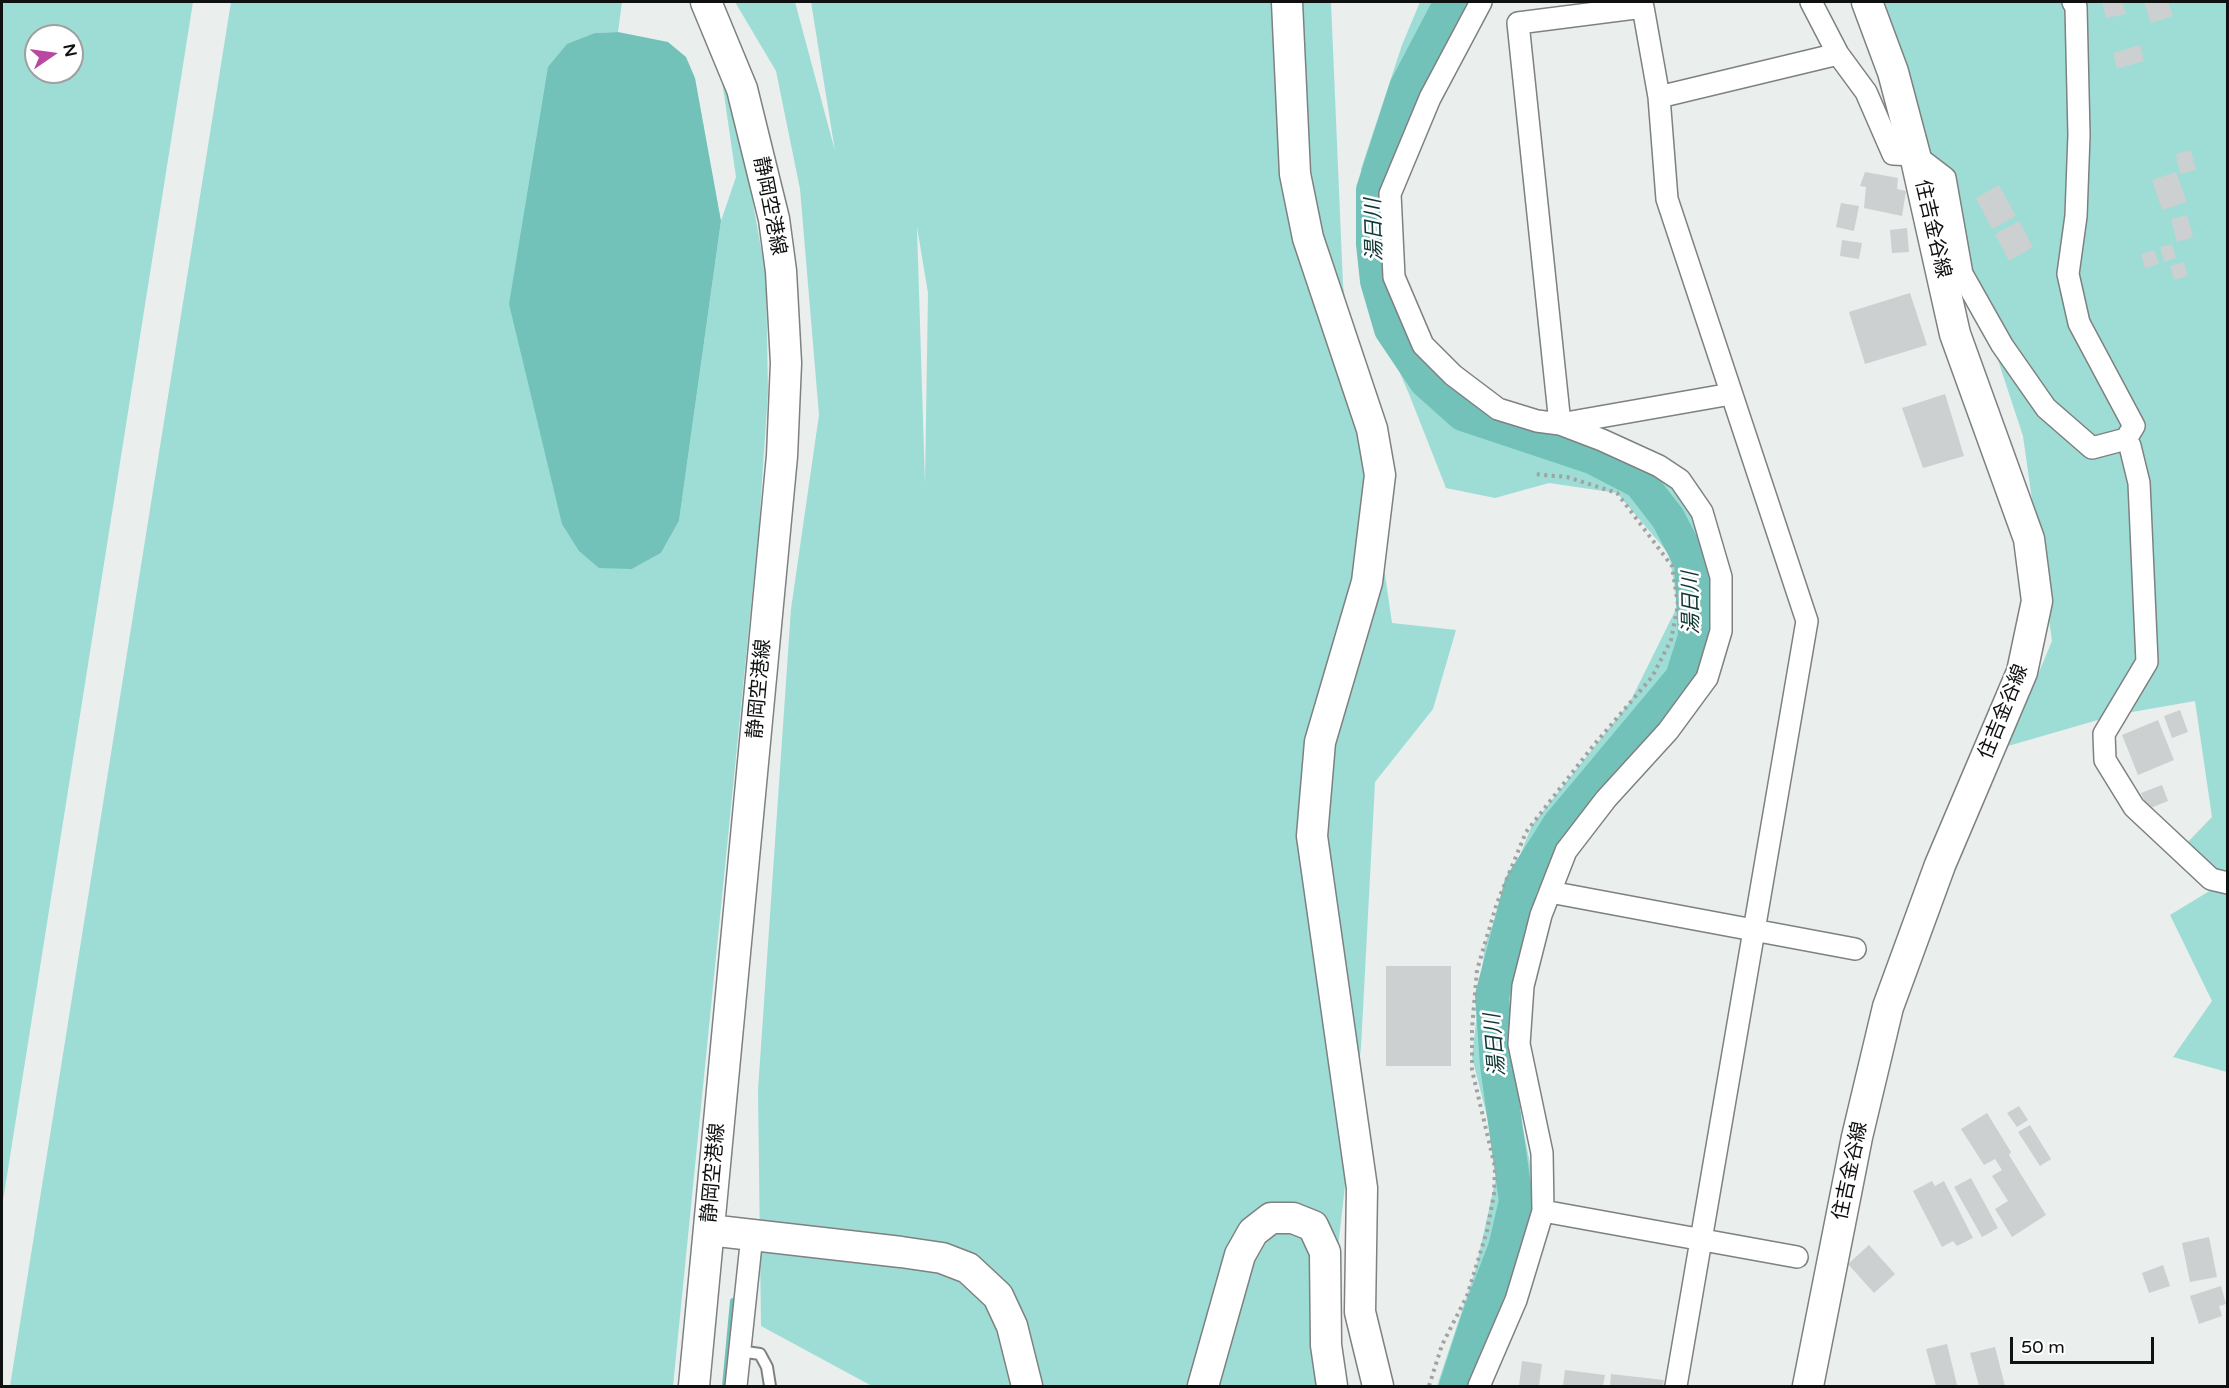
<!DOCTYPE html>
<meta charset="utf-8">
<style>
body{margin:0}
#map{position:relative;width:2229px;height:1388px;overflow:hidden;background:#eaeeed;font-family:"Varela Round",sans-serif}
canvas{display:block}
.frame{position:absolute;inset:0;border:3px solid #0f1010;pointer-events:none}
.north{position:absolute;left:24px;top:24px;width:60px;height:60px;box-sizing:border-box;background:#fff;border:2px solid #9f9f9f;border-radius:50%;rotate:77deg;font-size:16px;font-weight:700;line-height:24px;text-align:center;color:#0f1010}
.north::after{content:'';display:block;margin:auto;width:21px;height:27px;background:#ba48a3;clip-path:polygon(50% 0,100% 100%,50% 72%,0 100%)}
.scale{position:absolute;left:2010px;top:1337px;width:144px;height:27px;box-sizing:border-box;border:3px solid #0f1010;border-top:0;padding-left:8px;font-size:18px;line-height:21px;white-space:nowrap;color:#0f1010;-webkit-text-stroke:4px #fff;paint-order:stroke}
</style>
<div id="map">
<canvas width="2229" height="1388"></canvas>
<div class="frame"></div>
<div class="north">N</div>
<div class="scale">50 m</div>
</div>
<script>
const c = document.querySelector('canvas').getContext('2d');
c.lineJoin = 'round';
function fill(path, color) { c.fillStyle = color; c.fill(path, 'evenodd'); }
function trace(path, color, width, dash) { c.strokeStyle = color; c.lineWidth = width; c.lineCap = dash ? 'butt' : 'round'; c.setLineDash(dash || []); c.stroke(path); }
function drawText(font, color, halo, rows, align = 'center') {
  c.font = font + ' "Varela Round","Noto Sans JP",sans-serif'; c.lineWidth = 5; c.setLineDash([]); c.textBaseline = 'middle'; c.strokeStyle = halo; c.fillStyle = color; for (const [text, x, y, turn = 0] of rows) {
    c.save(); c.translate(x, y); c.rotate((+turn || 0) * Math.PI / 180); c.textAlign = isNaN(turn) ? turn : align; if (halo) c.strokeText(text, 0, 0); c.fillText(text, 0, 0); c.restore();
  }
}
fill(new Path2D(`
 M2,2H193L2,1207ZM36,36H72V72H36Z
 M231,2H622L618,32L595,33L632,569L661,553L679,521L721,221L736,177L719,60L747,170L766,276L768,392L759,527L673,1386H10Z
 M735,2H795L835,151L811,2H1331L1343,285L1392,623L1456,630L1433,709L1375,782L1361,1047L1322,1386H872L761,1326L758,1090L791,609L819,415L800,189L776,71ZM917,227L928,293L925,484L917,228Z
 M1420,2H1468L1384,193L1425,360L1549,432L1663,477L1698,515L1711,568L1716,646L1668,726L1614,779L1546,869L1504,1036L1534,1183L1520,1259L1471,1386H1437L1476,1268L1499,1164L1472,1057L1485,944L1532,825L1630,702L1678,605L1669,554L1617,493L1549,483L1495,498L1446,488L1409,394L1366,295L1361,169L1402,45Z
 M1880,2H2227V884L2184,846L2212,817L2195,701L2115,715L2008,746L2052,641L2023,436Z
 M2216,887L2227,888V1072L2173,1057L2212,1001L2170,915Z`), '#9dddd5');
fill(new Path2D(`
 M618,32L668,42L686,57L695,78L721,221L679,521L661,553L632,569L599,568L579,551L562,524L509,304L548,67L567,44L595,33Z`), '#72c2ba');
trace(new Path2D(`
 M725,1386L733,1301`), '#72c2ba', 6);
trace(new Path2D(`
 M1451,2L1406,88L1373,190V244L1377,281L1391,329L1426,381L1463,414L1592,457L1640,482L1668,518L1691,562L1695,637L1682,678L1559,825L1521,885L1492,996L1497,1065L1516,1201L1505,1248L1480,1313L1456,1386`), '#72c2ba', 34);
fill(new Path2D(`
 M2102,2H2122L2126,14L2106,18Z
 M2144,2H2168L2173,16L2151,23Z
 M2140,45L2144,61L2117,69L2113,53Z
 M2191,150L2196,170L2180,174L2176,154Z
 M1865,172L1898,178L1897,189L1906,191L1902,216L1864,208L1866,187L1860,186Z
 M2176,172L2187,202L2162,210L2152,180Z
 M1999,185L2016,216L1992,229L1976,198Z
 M1841,203L1859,206L1854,231L1836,227Z
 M2187,215L2193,237L2177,242L2171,219Z
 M2019,221L2033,247L2009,261L1995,234Z
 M1907,228L1909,252L1892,253L1890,230Z
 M1842,240L1862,243L1859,259L1840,256Z
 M2172,244L2176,258L2164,262L2160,247Z
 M2154,250L2159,264L2145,268L2141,254Z
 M2184,262L2188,276L2174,280L2170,266Z
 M1910,293L1927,345L1865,364L1849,312Z
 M1945,394L1964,456L1923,468L1902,408Z
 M2180,710L2188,732L2172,738L2164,716Z
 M2158,720L2174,760L2138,775L2122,735Z
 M2162,785L2168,801L2148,809L2141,793Z
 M1386,966H1451V1066H1386Z
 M2019,1106L2028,1120L2017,1127L2007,1113Z
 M1987,1113L2011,1152L2009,1155L2046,1215L2012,1237L1995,1209L2008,1201L1992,1176L2002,1170L1995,1159L1984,1165L1961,1129Z
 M2030,1125L2051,1159L2040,1166L2018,1132Z
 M1971,1178L1998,1228L1982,1237L1954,1187Z
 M1932,1181L1935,1186L1944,1181L1973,1238L1957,1246L1953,1241L1942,1247L1913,1191Z
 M2209,1237L2217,1277L2190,1282L2182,1243Z
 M1869,1245L1895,1274L1874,1293L1848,1264Z
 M2163,1265L2170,1286L2149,1293L2142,1273Z
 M2221,1286L2226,1304L2219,1306L2222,1316L2199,1324L2190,1296Z
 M1947,1344L1957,1385L1936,1386L1926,1349Z
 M1995,1347L2005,1386H1979L1970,1353Z
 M1522,1361L1542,1364L1539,1386H1519Z
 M1565,1370L1605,1375L1603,1386H1563Z
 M1611,1374L1664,1380L1663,1386H1610Z`), '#ccd0d0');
const lane = new Path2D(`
 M739,1351L760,1354L767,1367L770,1386`);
const street = new Path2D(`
 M1811,2L1838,54L1866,92L1893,154L1915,155L1945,178L1962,274L2002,345L2046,408L2092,448L2126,439L2134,426L2079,323L2068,274L2076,216L2079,135L2076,7L2073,2
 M1659,97L1838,54
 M2126,439L2130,446L2139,483L2147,662L2104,734L2105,760L2134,807L2211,879L2228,883
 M1550,892L1855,949
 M1543,1211L1797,1257
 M736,1386L752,1235
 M1479,1386L1516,1300L1543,1211L1542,1153L1519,1044L1523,986L1541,915L1566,851L1606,799L1668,731L1707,678L1721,631V577L1702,512L1680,480L1659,466L1602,440L1560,424L1537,421L1498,409L1453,375L1423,345L1394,277L1390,194L1430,98L1481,2
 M1676,1386L1807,621L1667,199L1659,97L1643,7L1518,23L1560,424L1731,394`);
const secondary = new Path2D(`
 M1287,2L1295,174L1308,238L1372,429L1380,475L1367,582L1320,742L1312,836L1362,1188L1360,1312L1378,1386
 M709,1230L901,1252L942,1258L968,1268L998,1296L1012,1326L1027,1386
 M694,1386L782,456L786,363L781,271L774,219L742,89L706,2
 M1203,1386L1240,1255L1253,1232L1271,1218H1293L1313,1226L1325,1252L1326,1345L1332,1386
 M1808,1386L1857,1137L1888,1007L1940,865L2022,672L2037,601L2029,539L1955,334L1915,155L1893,72L1867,2`);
trace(lane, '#7e8181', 14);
trace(street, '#7e8181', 24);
trace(secondary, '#7e8181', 33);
trace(new Path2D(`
 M1429,1386L1442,1345L1467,1296L1487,1231L1494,1194L1495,1167L1472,1070V1029L1477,970L1497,903L1526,832L1593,746L1652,677L1671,640L1678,605L1672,566L1617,493L1567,477L1533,474`), '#a0a3a2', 4, [3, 4.5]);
trace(lane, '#fff', 10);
trace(street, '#fff', 21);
trace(secondary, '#fff', 30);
drawText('20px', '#0f1010', '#fff', [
 ["静岡空港線",769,206,79],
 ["住吉金谷線",1932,229,77],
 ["静岡空港線",760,689,-85],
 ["住吉金谷線",2004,712,-68],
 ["住吉金谷線",1851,1171,-78],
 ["静岡空港線",714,1173,-85]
]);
drawText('italic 21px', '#0f3733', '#fff', [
 ["湯日川",1375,230,-92],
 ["湯日川",1692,603,-91],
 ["湯日川",1496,1045,-95]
]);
</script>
